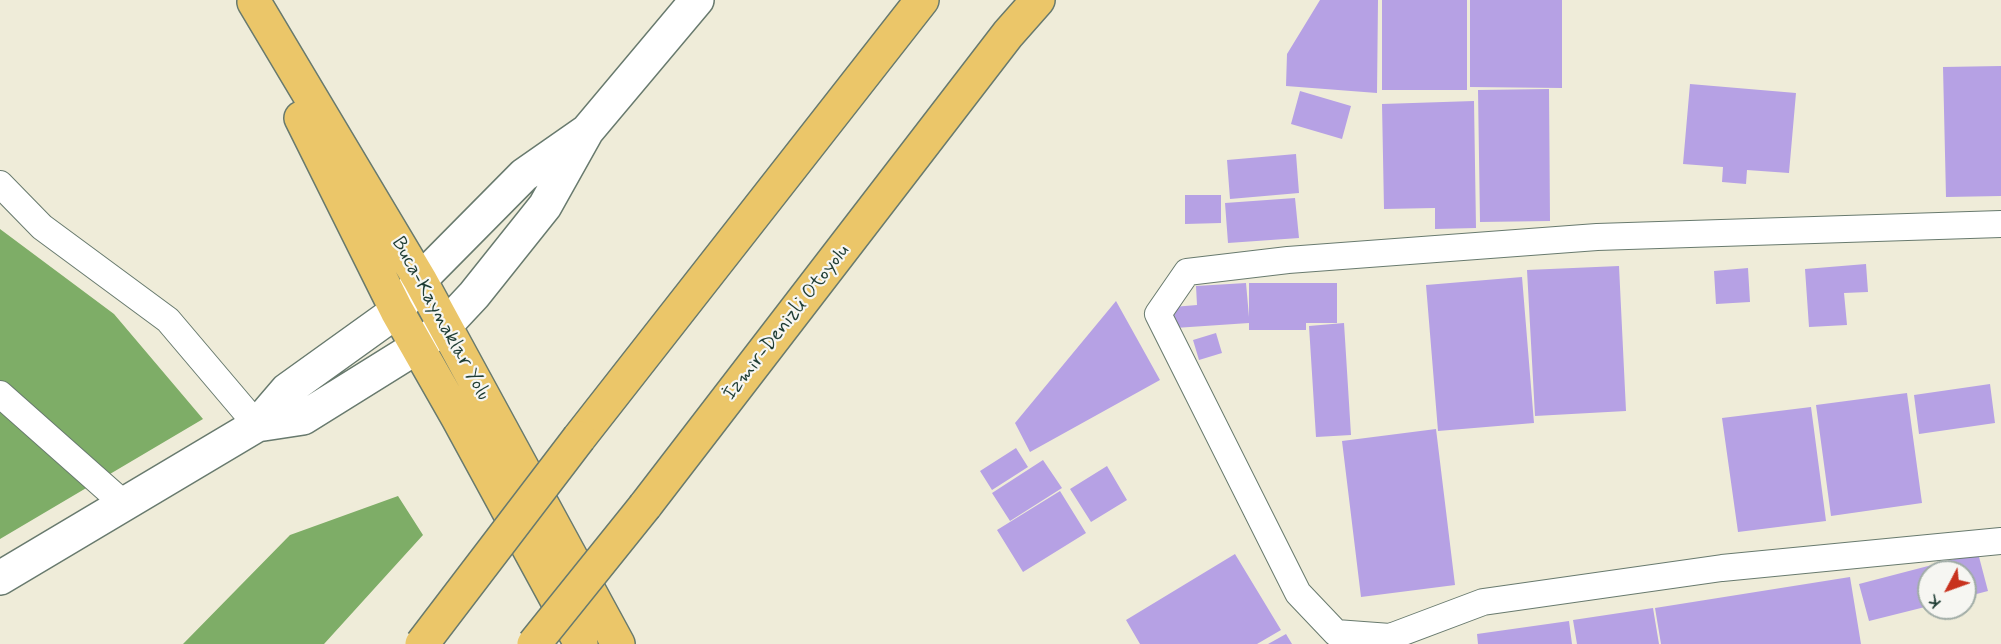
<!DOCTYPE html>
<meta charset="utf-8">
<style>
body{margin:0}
#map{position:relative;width:2001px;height:644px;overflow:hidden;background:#efecd9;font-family:Mynerve,sans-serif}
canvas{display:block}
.north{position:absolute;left:1917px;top:560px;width:60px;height:60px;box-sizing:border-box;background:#f6f6f2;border:2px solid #a0aca6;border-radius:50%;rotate:229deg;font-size:16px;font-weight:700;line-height:24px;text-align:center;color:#1f3d34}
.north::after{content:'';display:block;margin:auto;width:21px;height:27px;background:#c8321e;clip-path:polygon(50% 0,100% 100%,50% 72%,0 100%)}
</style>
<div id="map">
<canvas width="2001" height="644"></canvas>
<div class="north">K</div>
</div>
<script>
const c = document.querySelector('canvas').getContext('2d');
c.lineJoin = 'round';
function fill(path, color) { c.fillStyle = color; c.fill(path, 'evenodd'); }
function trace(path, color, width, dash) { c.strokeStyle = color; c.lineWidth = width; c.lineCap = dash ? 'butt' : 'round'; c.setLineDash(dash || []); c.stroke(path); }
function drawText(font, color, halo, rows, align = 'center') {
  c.font = font + ' Mynerve,sans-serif'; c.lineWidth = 4.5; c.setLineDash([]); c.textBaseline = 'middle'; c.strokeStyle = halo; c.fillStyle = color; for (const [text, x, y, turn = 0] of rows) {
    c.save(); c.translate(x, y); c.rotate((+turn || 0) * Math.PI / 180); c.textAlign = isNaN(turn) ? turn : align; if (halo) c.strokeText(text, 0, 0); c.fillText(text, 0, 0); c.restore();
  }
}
fill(new Path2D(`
 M0,229L114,314L203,419L0,539Z
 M398,496L423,535L324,644H183L290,535Z`), '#7ead67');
fill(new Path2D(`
 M1320,0H1378L1377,93L1286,86L1287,54Z
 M1382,0H1467V90H1382Z
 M1470,0H1562V88L1470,87Z
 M2001,66V196L1946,197L1943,67Z
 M1690,84L1796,93L1789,173L1747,170L1746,184L1722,182L1723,167L1683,164Z
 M1549,89L1550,221L1480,222L1478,90Z
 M1300,91L1351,106L1342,139L1291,124Z
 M1474,101L1476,228L1435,229V208L1384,209L1382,104Z
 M1296,154L1299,193L1230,199L1227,160Z
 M1185,195H1221V223L1185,224Z
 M1295,198L1299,238L1228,243L1225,203Z
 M1866,264L1868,292L1844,293L1847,325L1809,327L1805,269Z
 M1619,266L1626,411L1535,416L1527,270Z
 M1748,268L1750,302L1716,304L1714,271Z
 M1522,277L1534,423L1438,431L1426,285Z
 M1246,283L1249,317V283H1337V323H1306V330H1249V323L1175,328L1173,307L1197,305L1196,286Z
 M1116,301L1160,380L1030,452L1015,423Z
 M1344,323L1351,435L1316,437L1309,326Z
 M1216,333L1222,353L1199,360L1193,340Z
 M1990,384L1995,423L1919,434L1914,395Z
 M1907,393L1922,503L1831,516L1816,405Z
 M1811,407L1826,521L1738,532L1722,418Z
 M1436,429L1455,585L1361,597L1342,441Z
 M1016,448L1028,467L992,490L980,471Z
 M1043,460L1062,488L1010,521L992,493Z
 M1107,466L1127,500L1091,522L1070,489Z
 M1060,491L1086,533L1023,572L997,530Z
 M1978,553L1988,591L1965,597V572H1929V606L1869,621L1859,584Z
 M1235,554L1281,630L1257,644H1140L1126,620Z
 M1850,577L1861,644H1661L1655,608Z
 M1653,608L1659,644H1577L1573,620Z
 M1569,621L1572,644H1478L1477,634Z
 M1286,634L1292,644H1268Z`), '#b6a1e4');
const minor = new Path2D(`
 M0,184L42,227L168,320L257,425
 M0,394L124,504
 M1390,637L1336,633L1298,593L1158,314L1187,272L1288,260L1597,237L2001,224
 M1388,644L1390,637L1483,602L1722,568L2001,541`);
const tertiary = new Path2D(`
 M257,425L303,418L417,347L445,326L474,295L545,206L587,131L697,0
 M0,578L257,425L287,390L397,311L420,280L524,175L587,131`);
const primary = new Path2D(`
 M254,2L420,280L618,644
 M301,118L397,311L458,418L581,644`);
const motorway = new Path2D(`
 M579,438L922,0
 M645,506L1008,34L1038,0`);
trace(minor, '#687a6e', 28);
trace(tertiary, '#687a6e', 36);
trace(primary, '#687a6e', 36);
trace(motorway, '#687a6e', 36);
trace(minor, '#fff', 26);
trace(tertiary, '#fff', 33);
trace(primary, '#ebc669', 33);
trace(motorway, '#ebc669', 33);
const motorwayBridge = new Path2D(`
 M422,644L579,438
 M534,644L645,506`);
trace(motorwayBridge, '#687a6e', 36, []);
trace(motorwayBridge, '#ebc669', 33);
drawText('20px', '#1f3d34', '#f6f6f2', [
 ["Buca-Kaynaklar Yolu",440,319,61],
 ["İzmir-Denizli Otoyolu",787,323,-52]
]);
</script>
